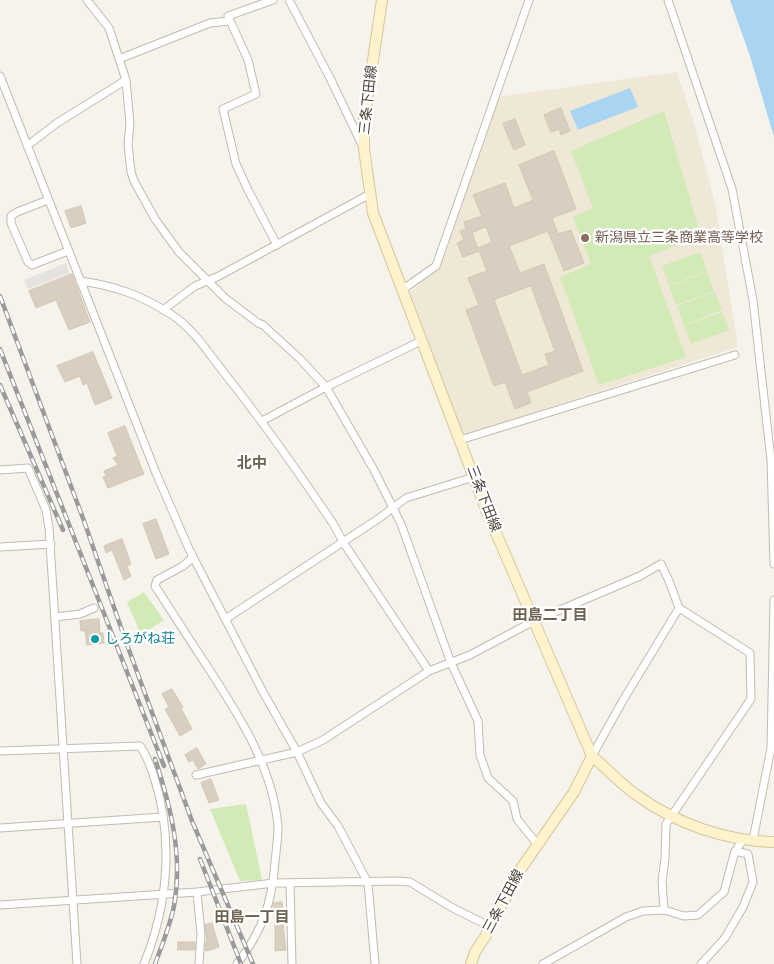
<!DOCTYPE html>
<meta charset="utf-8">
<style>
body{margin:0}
canvas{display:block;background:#f6f3ec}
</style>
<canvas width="774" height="964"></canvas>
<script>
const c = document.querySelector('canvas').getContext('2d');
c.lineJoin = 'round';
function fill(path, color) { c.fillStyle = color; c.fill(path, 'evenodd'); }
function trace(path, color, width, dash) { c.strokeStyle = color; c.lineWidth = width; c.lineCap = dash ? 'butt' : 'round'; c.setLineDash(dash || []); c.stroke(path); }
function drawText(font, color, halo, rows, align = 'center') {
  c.font = font + ' "Roboto Condensed","Noto Sans JP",sans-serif'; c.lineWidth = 4.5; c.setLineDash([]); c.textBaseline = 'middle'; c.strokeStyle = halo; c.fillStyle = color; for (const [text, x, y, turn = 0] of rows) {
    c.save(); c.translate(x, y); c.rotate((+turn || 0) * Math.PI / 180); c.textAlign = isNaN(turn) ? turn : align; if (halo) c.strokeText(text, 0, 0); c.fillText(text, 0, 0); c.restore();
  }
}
fill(new Path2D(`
 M677,72L695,126L716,208L738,347L463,435L410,292L439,268L497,97Z`), '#efe8d6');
fill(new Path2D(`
 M664,111L701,236L649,256L686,357L599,385L560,277L591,264L573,217L593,208L571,151Z
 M700,252L707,271L669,285L662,266Z
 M707,272L714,291L676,305L669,286Z
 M715,292L722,310L684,325L677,306Z
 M722,312L729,330L691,344L684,326Z
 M144,592L164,620L141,635L127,602Z
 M246,804L262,880L240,881L210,809Z`), '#d2eab5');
fill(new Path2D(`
 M66,263L69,273L28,289L24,280Z`), '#e5e3e0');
fill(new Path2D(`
 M730,0H774V137L750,56Z
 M630,88L638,107L578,130L570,111Z`), '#a9d4f2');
const building = new Path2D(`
 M561,108L570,131L561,135L559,129L551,132L544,115Z
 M515,119L525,145L514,150L503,124Z
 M554,151L576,209L552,218L558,234L571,230L584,263L564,271L548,231L509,246L520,273L544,264L583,371L527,392L531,403L515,409L505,382L494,386L466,310L479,305L468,278L487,271L479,251L463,257L457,243L464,240L460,231L466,229L464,222L482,216L473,195L505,183L514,208L533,200L519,165ZM486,227L492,242L478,248L472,233ZM531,286L555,351L545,354L549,365L522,375L494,300Z
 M81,206L86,223L71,228L65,211Z
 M72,274L90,322L69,330L56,300L36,308L29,291Z
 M93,352L112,398L95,405L87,383L83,385L80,376L65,382L57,366Z
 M125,426L144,474L108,488L103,477L106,476L104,471L118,465L113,458L117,456L108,433Z
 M156,519L169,554L156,559L143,524Z
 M122,539L131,564L127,566L131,576L124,580L112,550L106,553L104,546Z
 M99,619L100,633H103L104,643L87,645L85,631H81L80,621Z
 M172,689L183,707L181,708L192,729L180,736L165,709L169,707L162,694Z
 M197,748L206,764L198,769L193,760L189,762L185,755Z
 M211,779L219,800L209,803L201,783Z
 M282,902L285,924H283L286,950L275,951V920L273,905L274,903Z
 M212,923L219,947L207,951L205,950L206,942H207L205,925Z
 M178,942H195V950H178Z`);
fill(building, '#d8cfc1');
trace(building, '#d3c7b4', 1);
const street = new Path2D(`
 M87,0L109,28L126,80L130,124L128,144L131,172L134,181L155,219L179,252L225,298L258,323L263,325L299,358L326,387L374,470L401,524L451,663L478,721L480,755L488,778L513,801L517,819L538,845
 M273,0L228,16L248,60L256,94L223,109L236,164L248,190L277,245
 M289,0L330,78L363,147
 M668,0L732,189L753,300L771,460L774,564
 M119,59L210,23L229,21
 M0,76L156,473L189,549L263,692L297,752L321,803L338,826L368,883L375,964
 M27,146L57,123L126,80
 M48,200L17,212L11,216V223L28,262L32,265L68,251
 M80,281C116,286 141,295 172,315C194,329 209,354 225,374C264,423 299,473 334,525L343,542L429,671
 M402,290L436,266L529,0
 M163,310L195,286L217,277L370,194
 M262,421L326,387L421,341
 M460,440L735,355
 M0,470L28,468L46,510L49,528L77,964
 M0,547L51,544
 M192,554L191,559L183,566L157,580L155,586C172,612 189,639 207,666C238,714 274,768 278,828C278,839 276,851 275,862C272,904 262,931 237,964
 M55,617L80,614L94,608
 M227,618L378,519L406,498L474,477
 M0,751L140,746C147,755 150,766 154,777C174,839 168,905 144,964
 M196,775L297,752L323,740L429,671L470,655L534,621L640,576L661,564L669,581L679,608L622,702L592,756
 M0,828L163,817
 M753,840L771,748L774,600
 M290,883L292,964
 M197,892L201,934L199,964
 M0,905L197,892L274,883L397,881L410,882L451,907L491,927
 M664,910L662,881L665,859L666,824L751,699L750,653L679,608
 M543,964L626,917L643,911L664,910L684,916L698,915L724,892L735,851L744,839
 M701,964L725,938L743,907L753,882L748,854L735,851`);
const secondary = new Path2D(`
 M382,0L364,120V149L373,213L487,512L592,756L574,792L518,873L485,937L475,952L471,964
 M592,756C607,769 622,785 638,796C677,824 726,841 774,842`);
trace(street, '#c2bbae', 9);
trace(secondary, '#d6c79b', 12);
trace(street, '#fff', 7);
trace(secondary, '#fff3cd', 10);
const rail = new Path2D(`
 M0,296L84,521L126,642L192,821L253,964
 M0,349L164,766
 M0,385L63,530
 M200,859L241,964
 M155,964C162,945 170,926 174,906C183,856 171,807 155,759`);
trace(rail, '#9a9a9a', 4.5);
trace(rail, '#fff', 2.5, [8]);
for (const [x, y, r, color] of [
 [585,238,5,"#8d6e63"],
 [95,639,5,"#0f9aa8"]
]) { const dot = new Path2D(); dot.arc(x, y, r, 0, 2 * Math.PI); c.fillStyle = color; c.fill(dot); trace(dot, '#fff', 2); }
drawText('14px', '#4b4439', '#fff', [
 ["三条下田線",369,100,-84],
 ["三条下田線",483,499,69],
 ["三条下田線",504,902,-62]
]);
drawText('14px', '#785e54', '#fff', [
 ["新潟県立三条商業高等学校",595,238]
], 'left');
drawText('14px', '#0d838f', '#fff', [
 ["しろがね荘",105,639]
], 'left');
drawText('bold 15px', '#6e6250', '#fff', [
 ["北中",252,464],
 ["田島二丁目",550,616],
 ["田島一丁目",252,918]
]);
</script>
